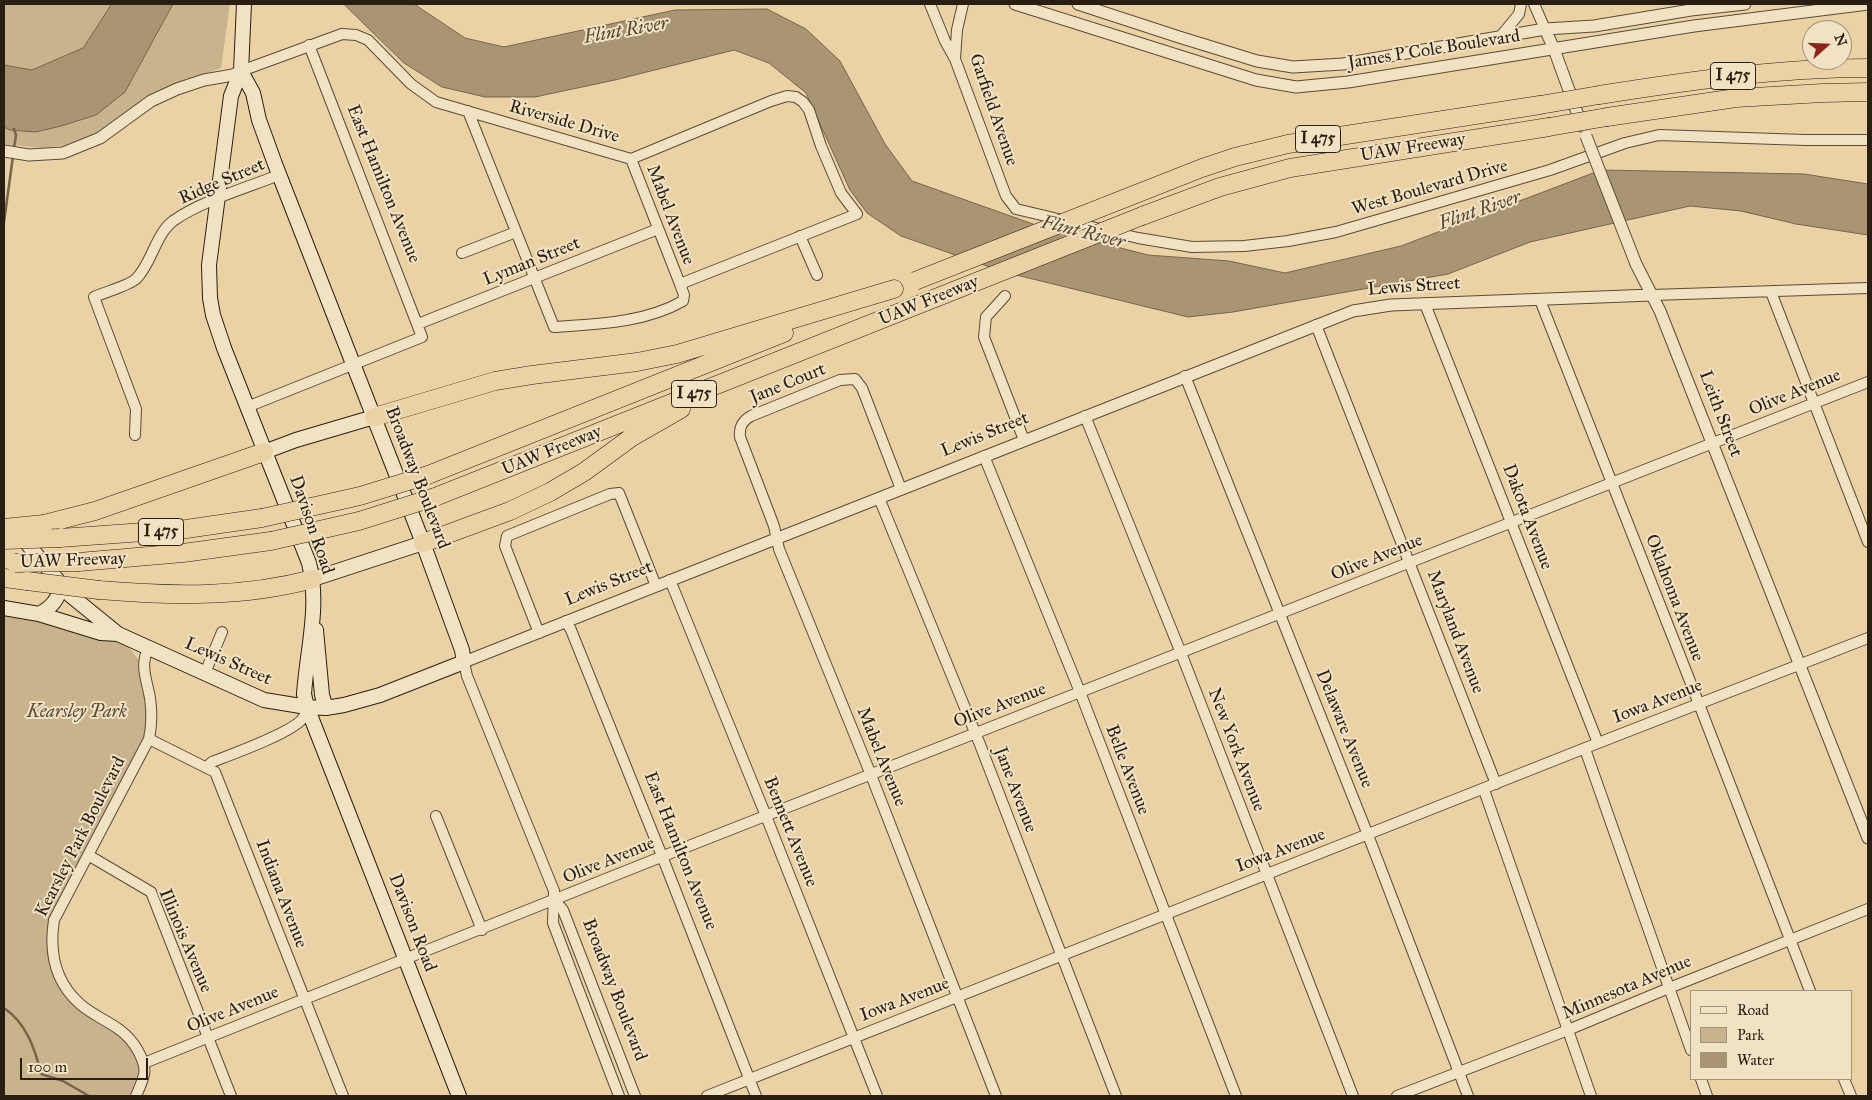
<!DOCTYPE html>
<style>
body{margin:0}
#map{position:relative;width:1872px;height:1100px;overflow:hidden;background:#ead2a5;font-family:"IM FELL Great Primer",serif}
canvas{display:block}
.frame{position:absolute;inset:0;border:5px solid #2a1e12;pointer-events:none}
.legend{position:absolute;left:1690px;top:990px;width:162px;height:90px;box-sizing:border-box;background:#f1e2c4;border:1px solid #a1947d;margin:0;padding:6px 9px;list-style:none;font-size:15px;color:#2a1e12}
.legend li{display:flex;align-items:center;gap:10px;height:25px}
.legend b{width:25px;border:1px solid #a1947d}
.north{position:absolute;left:1802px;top:20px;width:50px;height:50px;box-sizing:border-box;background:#f1e2c4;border:1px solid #a1947d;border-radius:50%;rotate:70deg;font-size:14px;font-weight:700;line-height:20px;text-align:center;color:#2a1e12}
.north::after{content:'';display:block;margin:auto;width:18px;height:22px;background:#8f2418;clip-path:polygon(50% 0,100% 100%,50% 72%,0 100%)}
.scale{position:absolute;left:20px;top:1058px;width:128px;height:22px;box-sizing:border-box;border:2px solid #2a1e12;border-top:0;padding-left:6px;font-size:15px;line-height:18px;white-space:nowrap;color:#2a1e12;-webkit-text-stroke:4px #f1e2c4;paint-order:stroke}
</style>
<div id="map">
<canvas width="1872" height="1100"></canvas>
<div class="frame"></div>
<ul class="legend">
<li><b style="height:6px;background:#f1e2c4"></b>Road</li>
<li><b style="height:14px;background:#c9b38c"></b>Park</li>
<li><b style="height:14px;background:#a99573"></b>Water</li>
</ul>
<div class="north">N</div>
<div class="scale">100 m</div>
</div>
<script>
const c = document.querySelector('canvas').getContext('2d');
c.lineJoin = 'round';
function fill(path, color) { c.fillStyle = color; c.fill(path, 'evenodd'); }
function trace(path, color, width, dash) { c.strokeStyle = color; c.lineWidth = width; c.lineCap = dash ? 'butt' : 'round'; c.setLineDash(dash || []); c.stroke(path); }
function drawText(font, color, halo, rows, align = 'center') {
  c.font = font + ' "IM FELL Great Primer",serif'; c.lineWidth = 4; c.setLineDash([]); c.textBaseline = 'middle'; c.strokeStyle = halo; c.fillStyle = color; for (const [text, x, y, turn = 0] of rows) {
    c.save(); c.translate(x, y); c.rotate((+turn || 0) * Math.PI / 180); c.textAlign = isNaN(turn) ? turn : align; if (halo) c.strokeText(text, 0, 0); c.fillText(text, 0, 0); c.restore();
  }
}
fill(new Path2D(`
 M4,4H230L221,68L162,89L98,132L69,145L42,148L4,144Z
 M4,609L118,634L143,665L151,729L54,920L51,938L69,992L122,1030L144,1063L136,1096H4Z`), '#c9b38c');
const water = new Path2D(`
 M112,4H173L125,92L96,115L61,126L36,132L10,130L4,127V65L32,70L83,48Z
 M344,4H414L465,38L504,47L675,10L767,9L806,29L840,61L885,144L912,181L1047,229L1148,255L1229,261L1285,273L1401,246L1601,170L1804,174L1868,184V235L1796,224L1741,211L1690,206L1530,242L1448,274L1233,312L1188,317L1004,272L901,236L867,213L850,190L806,93L769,63L734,50L615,80L535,97H485L442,87L404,63Z`);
fill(water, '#a99573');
trace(water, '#76654c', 1);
trace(new Path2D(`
 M14,129L16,135L14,148
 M4,222L13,156
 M4,1008C26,1023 35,1048 41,1074L63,1081L89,1096`), '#76654c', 2.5);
const minor = new Path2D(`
 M930,4L945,41L955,59
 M963,4L957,30L955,59L1006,196L1016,209L1138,238L1192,247L1244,246L1288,241L1336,232L1550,170L1625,143L1659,135L1805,140H1868
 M1534,4L1545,29
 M1500,37L1519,14L1521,4
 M241,71L342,34L356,35L368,40L411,84L436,102L631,159L771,101L787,96L796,97L803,102L809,110L821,146L841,193L857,214L680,284
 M468,111L554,327C598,324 644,323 683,301L684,295L680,284L631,159
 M800,236L817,275
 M462,253L516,232
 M1771,292L1868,542
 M1652,295L1868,288
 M1005,296L986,317L984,337L1024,440
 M1540,300L1699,704L1810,991
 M1425,304L1598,743
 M418,324L658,229
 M1316,325L1496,784
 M1185,376L1368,835L1468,1096
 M247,407L422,337L309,45
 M1085,416L1181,653L1353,1096
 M135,435L136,409L94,297C105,292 128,286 136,279C152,263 155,235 173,221C201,201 246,188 279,175
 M984,456L1080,692L1236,1096
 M901,489L862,388L855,379L840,380L751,416C742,421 739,427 740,437L774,526L779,549L871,775L996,1096
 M879,498L979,742L1116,1096
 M670,580L766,816L877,1096
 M566,621L571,630L662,856L756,1096
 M539,633L505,546L507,536L610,494L619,493L656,586
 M464,662L467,676L554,891L553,923L619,1096
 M205,673L222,632
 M149,739L215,772L343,1096
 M1585,749L1691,1050
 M206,767L212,762C230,755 294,732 303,718C305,715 306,711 307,707
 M1484,790L1591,1096
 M436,816L482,930
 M88,855L151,892L231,1096
 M555,900L563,910L635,1096
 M144,1063L671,853L1868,382
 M1701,1079L1707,1096
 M1844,1079L1851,1096
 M136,1096C145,1075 149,1070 137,1049C122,1024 101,1022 80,1004C55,982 49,952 54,920L149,739C152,725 152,712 150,698C147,680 139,665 149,647
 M707,1096L1598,743L1868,638
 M1397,1096L1568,1030L1669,988L1868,909`);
const tertiary = new Path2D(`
 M1015,4L1256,80L1296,87L1348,82L1694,26L1868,4
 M1078,4L1179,37L1257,61L1293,67L1343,64L1545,29L1594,26L1691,10L1745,4
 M1545,29L1554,49L1582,126
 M4,151L29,155L63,153L100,138L151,101L177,89L204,80L233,75L241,71
 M1636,264L1660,311L1868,838
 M464,662L1353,311L1391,305L1652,295`);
const secondary = new Path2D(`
 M244,4L241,71L231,96L209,265L210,298L213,315L224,348L309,563C320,606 307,650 304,694L307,707L459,1096
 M264,452L296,440L374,417
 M20,535L70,595L118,634L264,700L307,707L326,708L344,705L380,695L464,662L462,650L423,543L275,164L259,120L253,93L241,71
 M313,579L423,543
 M4,608L39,614L101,633L118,634
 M39,614C52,607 59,599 61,584
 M316,630L322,695L326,708`);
const motorway = new Path2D(`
 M1599,95C1688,81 1777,68 1868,68
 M1607,117L1736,98L1823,93L1868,92
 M1103,207L1202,168L1235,157L1288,144L1540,105
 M1142,216L1220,187L1290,168L1549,127
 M374,417L495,381L532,375L637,362L677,354L894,289
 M428,475L784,333
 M435,497L953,291
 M44,524L95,511L264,452
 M60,538L186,529L262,518
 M423,543L510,511L550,492L584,472L632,437L681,409
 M79,562L183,553L271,541
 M4,578L27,581
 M99,590C171,596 242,598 313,579`);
trace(minor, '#5a4b37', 12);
trace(tertiary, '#5a4b37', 13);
trace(secondary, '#2a1e12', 16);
trace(motorway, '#2a1e12', 19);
trace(minor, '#f1e2c4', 10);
trace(tertiary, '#f1e2c4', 11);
trace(secondary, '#f1e2c4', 14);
trace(motorway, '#ead2a5', 18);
const tertiaryBridge = new Path2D(`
 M1586,136L1636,264`);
const motorwayBridge = new Path2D(`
 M1540,105L1599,95
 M1549,127L1607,117
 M915,281L1103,207
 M953,291L1142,216
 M262,518L360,496L428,475
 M4,528L44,524
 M4,540L60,538
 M271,541L359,521L435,497
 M15,563L79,562
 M27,581L99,590`);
trace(tertiaryBridge, '#5a4b37', 13, []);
trace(motorwayBridge, '#2a1e12', 19, []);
trace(tertiaryBridge, '#f1e2c4', 11);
trace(motorwayBridge, '#ead2a5', 18);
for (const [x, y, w] of [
 [1733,76,45],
 [1318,139,45],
 [694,394,45],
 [161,532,45]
]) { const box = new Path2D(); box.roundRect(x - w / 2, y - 13.5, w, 27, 4); c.fillStyle = '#f1e2c4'; c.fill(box); trace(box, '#2a1e12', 1); }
drawText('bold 16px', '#2a1e12', null, [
 ["I 475",1733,76],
 ["I 475",1318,139],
 ["I 475",694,394],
 ["I 475",161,532]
]);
drawText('18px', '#2a1e12', '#f1e2c4', [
 ["James P Cole Boulevard",1434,50,-9],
 ["Garfield Avenue",993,110,71],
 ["Riverside Drive",564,122,16],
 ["UAW Freeway",1413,148,-9],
 ["Ridge Street",222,182,-23],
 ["East Hamilton Avenue",383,184,68],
 ["West Boulevard Drive",1430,188,-16],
 ["Mabel Avenue",670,215,69],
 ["Lyman Street",532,262,-22],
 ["Lewis Street",1414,287,-4],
 ["UAW Freeway",929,301,-22],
 ["Jane Court",788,384,-22],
 ["Olive Avenue",1795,393,-22],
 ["Leith Street",1720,414,69],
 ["Lewis Street",985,435,-22],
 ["UAW Freeway",552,451,-22],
 ["Broadway Boulevard",417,478,69],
 ["Dakota Avenue",1527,517,69],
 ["Davison Road",311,525,71],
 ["Olive Avenue",1377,558,-22],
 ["UAW Freeway",73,561,-2],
 ["Lewis Street",609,584,-22],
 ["Oklahoma Avenue",1674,598,69],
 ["Maryland Avenue",1455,632,69],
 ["Lewis Street",228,662,24],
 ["Iowa Avenue",1658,702,-21],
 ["Olive Avenue",1000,706,-21],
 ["Delaware Avenue",1344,729,68],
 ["New York Avenue",1236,750,69],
 ["Mabel Avenue",881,757,68],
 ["Belle Avenue",1127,770,69],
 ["Jane Avenue",1015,790,69],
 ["Bennett Avenue",790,832,68],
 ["Kearsley Park Boulevard",81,837,-63],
 ["East Hamilton Avenue",680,851,68],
 ["Iowa Avenue",1281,851,-21],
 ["Olive Avenue",609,861,-22],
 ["Indiana Avenue",281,894,69],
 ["Davison Road",412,923,69],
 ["Illinois Avenue",185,941,67],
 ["Minnesota Avenue",1627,988,-23],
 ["Broadway Boulevard",614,990,69],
 ["Iowa Avenue",905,1000,-21],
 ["Olive Avenue",233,1010,-22]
]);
drawText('italic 18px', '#5a4b37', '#f1e2c4', [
 ["Kearsley Park",77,713]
]);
drawText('italic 19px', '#564834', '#f1e2c4', [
 ["Flint River",626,31,-10],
 ["Flint River",1480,211,-19],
 ["Flint River",1083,233,14]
]);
</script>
